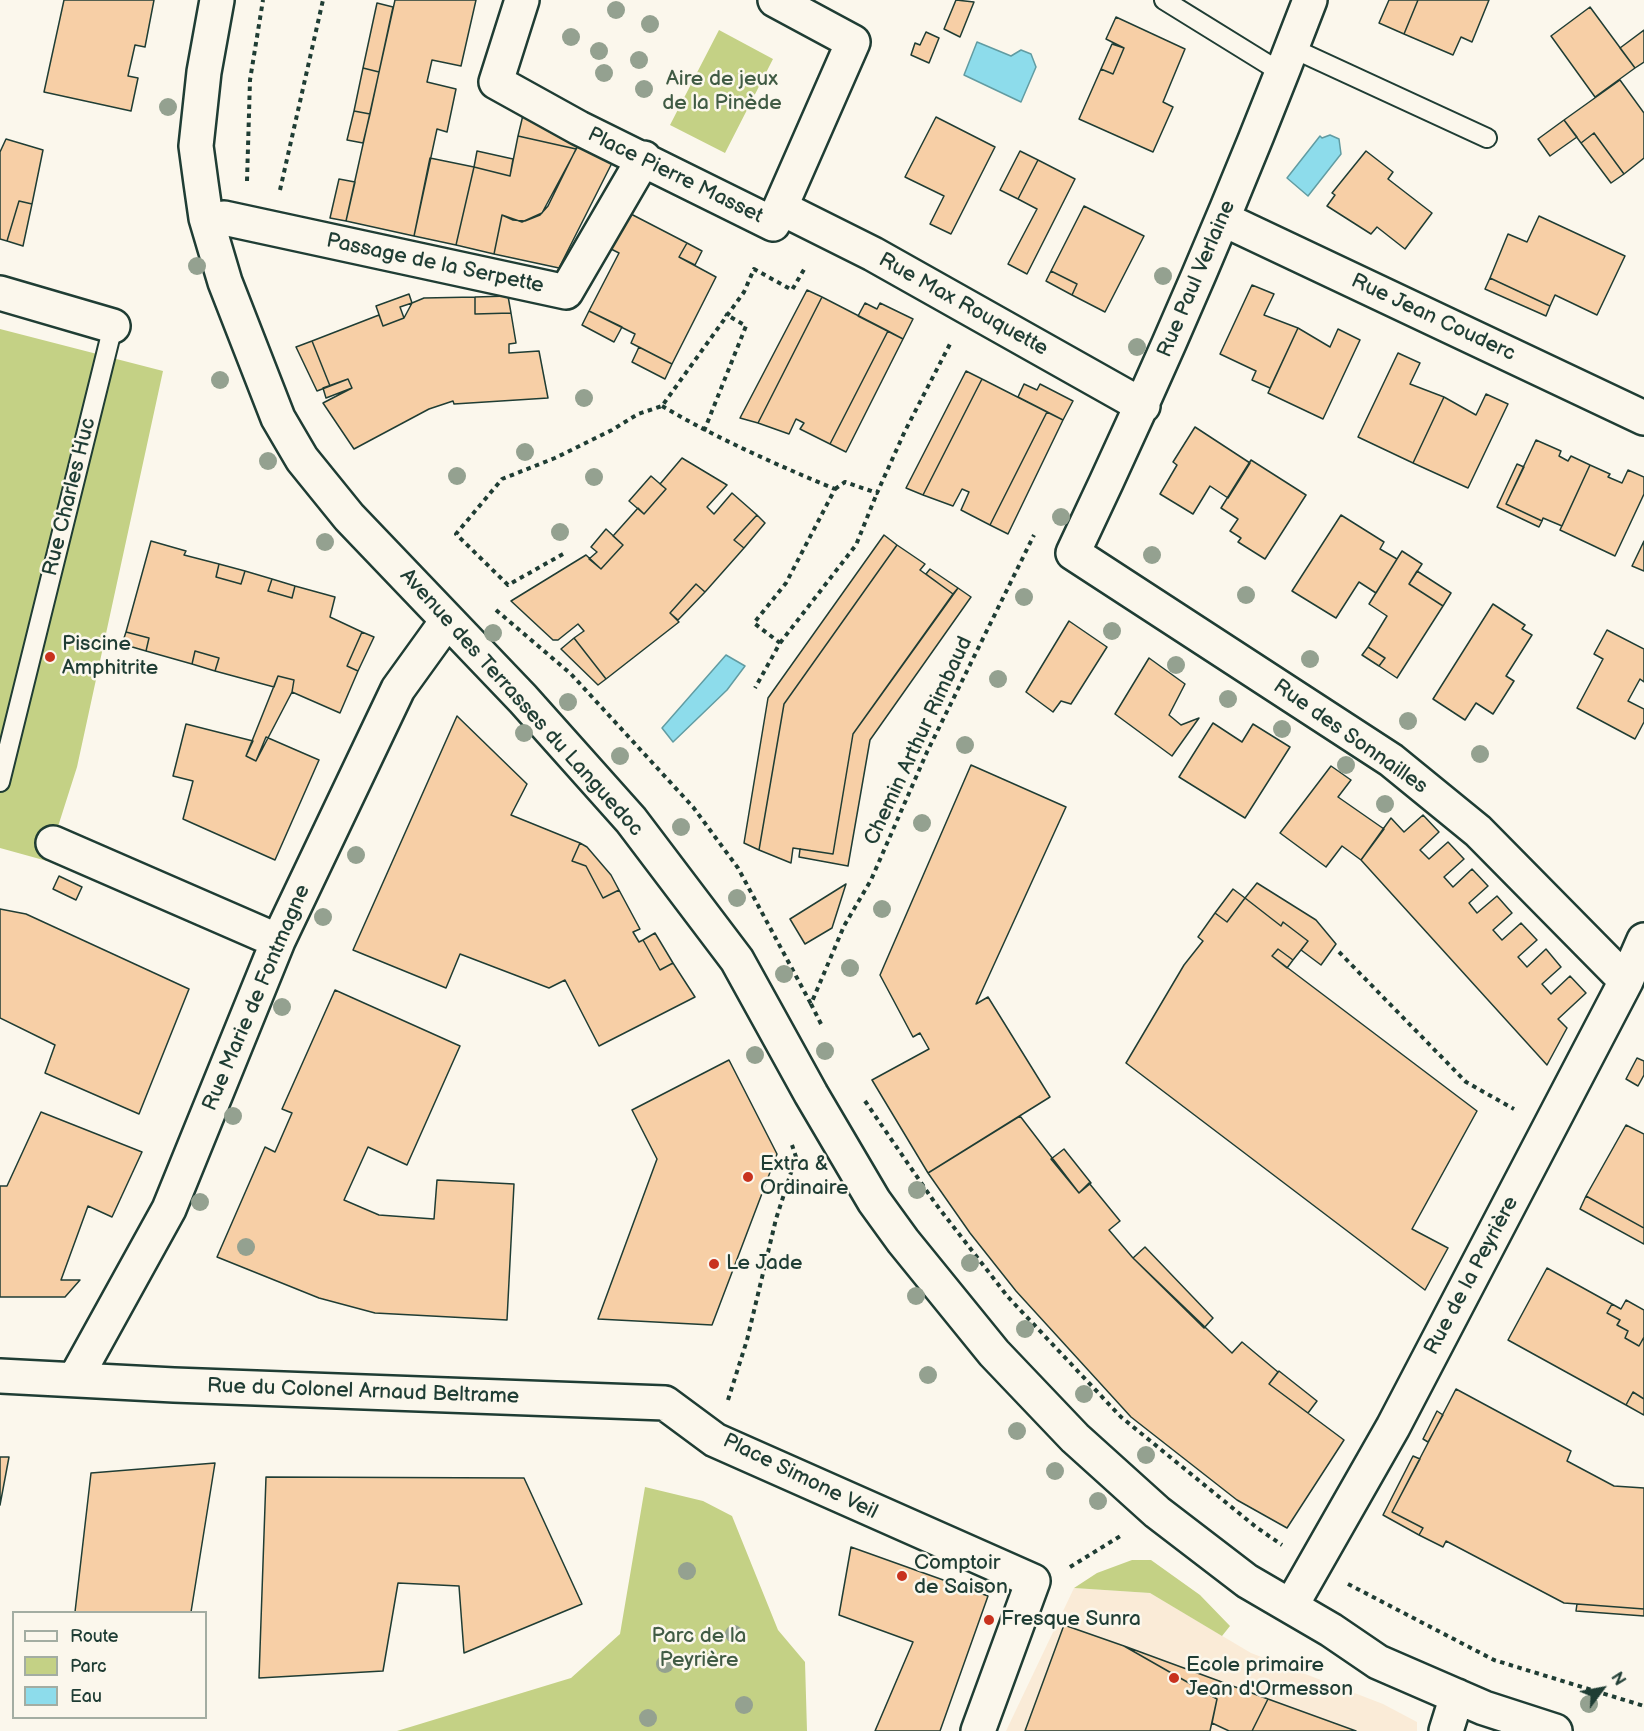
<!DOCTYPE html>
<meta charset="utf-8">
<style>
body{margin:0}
#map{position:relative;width:1644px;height:1731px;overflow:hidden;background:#fbf7ec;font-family:"Balsamiq Sans",sans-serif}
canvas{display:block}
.legend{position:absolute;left:12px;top:1611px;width:195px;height:108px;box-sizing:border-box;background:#fbf7ec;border:2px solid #a3ada2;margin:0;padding:8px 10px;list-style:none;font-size:18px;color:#1f3d34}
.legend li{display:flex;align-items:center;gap:12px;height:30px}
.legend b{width:30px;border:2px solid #a3ada2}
.north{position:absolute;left:1572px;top:1659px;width:60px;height:60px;-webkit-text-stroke:4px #fbf7ec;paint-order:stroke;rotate:58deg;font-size:16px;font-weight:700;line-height:24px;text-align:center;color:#1f3d34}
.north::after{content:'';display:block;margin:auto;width:21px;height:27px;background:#1f3d34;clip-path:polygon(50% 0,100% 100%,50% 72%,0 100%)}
</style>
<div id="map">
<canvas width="1644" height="1731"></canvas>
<ul class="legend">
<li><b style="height:8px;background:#fbf7ec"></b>Route</li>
<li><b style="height:16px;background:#c4d185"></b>Parc</li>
<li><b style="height:16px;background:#8ddceb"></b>Eau</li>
</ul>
<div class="north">N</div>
</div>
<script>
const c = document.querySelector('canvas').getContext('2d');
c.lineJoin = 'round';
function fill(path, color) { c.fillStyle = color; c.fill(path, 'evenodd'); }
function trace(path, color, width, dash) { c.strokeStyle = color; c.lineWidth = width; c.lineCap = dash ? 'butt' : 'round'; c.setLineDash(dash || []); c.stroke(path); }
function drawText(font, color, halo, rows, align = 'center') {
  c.font = font + ' "Balsamiq Sans",sans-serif'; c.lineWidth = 5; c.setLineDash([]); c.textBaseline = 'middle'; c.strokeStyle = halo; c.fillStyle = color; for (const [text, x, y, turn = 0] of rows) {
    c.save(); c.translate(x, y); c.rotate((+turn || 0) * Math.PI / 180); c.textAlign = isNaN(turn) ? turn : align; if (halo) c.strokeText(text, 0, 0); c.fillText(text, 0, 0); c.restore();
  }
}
fill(new Path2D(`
 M1074,1588L1150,1593L1251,1653L1383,1704L1417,1722V1731H1006Z`), '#faebd7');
fill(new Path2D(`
 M719,30L773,59L725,153L670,125Z
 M0,329L163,371L77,767L47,861L0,848Z
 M645,1487L703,1501L732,1516L778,1630L805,1662L807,1731H397L571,1678L620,1634Z
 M1132,1560H1151L1200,1595L1230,1626L1222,1636L1150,1593L1074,1588L1097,1573Z`), '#c4d185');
const water = new Path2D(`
 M977,42L1011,56L1021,50L1031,54L1036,67L1021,102L964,75Z
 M1330,135L1339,139L1341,154L1308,196L1287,178L1320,136L1322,138Z
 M726,655L745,666L727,690L673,742L662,728Z`);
fill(water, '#8ddceb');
trace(water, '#619ca2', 1.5);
const building = new Path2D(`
 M64,0H154L145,47L135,45L128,76L138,78L131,111L44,92Z
 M395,0H476L461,66L432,60L427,82L456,89L447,132L437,129L414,236L346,221Z
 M956,0L974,2L960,37L944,29Z
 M1389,0H1418L1404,34L1379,23Z
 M1418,0H1489L1472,42L1461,37L1453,55L1404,34Z
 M377,3L393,7L379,72L363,68Z
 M1590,7L1635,68L1595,97L1551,36Z
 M1116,17L1185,49L1163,102L1173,107L1153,152L1079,119L1101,69L1113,74L1124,48L1106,39Z
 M1644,30V62L1635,68L1620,48Z
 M926,32L939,38L929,63L911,55L915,43L920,45Z
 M1112,44L1124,48L1113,74L1101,69Z
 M363,68L379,72L370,114L354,111Z
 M1620,80L1644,113V158L1624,174L1594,133L1581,143L1564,120Z
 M354,111L370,114L363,143L347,140Z
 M523,115L579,144L576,149L518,136Z
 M936,117L995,147L951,234L930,224L944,196L905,177Z
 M1564,120L1577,137L1550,156L1538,139Z
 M1594,133L1624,174L1611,183L1581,143Z
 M518,136L576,149L548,206L540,215L525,221L513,220L502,215L494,254L456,245L474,167L510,176Z
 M6,139L43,150L32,204L19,201L7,241L0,239V152Z
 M579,144L613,161L559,268L494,254L502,215L522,222L542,213Z
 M477,151L513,159L510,176L474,167Z
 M1020,151L1038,160L1018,199L1000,190Z
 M1366,151L1393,172L1388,179L1432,213L1405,249L1377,227L1371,234L1327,206L1335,195L1332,193Z
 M430,158L474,167L456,245L414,236Z
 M1038,160L1075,179L1027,274L1008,264L1037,209L1018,199Z
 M339,179L355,182L346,221L330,218Z
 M19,201L32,204L23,246L7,241Z
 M1084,206L1144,236L1105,312L1072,295L1077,284L1051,271Z
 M629,213L687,243L679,257L716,277L672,364L631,343L635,334L589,311L619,253L611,249Z
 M1539,216L1625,256L1597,315L1555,295L1550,306L1490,278L1508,234L1527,242Z
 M687,243L702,251L695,265L679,257Z
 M1051,271L1077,284L1072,295L1046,281Z
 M1490,278L1550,306L1546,316L1485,289Z
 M1252,285L1274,294L1264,315L1298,328L1270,388L1252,380L1256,371L1220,354Z
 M807,290L822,297L758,423L740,418Z
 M409,294L412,303L400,307L404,318L383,326L376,306Z
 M508,296L511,313L475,314V297Z
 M475,297V314L511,313L516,343L509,344V353L539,351L548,398L454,404L453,401L429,409L354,449L323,403L352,388L348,379L330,386L312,341L379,315L383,326L404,318L412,303L424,298Z
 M822,297L888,331L830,444L800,429L804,423L796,419L789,434L758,423Z
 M865,303L877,309L880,303L913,319L903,339L858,316Z
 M589,311L622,327L614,342L582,325Z
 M1298,328L1330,347L1338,329L1360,340L1323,419L1268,393Z
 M888,331L903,339L846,452L830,444Z
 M312,341L330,386L317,391L296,347Z
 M639,347L672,364L665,379L632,362Z
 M1398,353L1420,363L1410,384L1444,397L1413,463L1358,437Z
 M966,371L982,379L923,495L906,488Z
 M348,379L352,388L326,398L323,388Z
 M982,379L1047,412L990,525L961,510L969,492L962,489L953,506L923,495Z
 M1024,384L1037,390L1040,384L1073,401L1063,420L1018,397Z
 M1486,394L1508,404L1468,488L1413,463L1444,397L1476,415Z
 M1047,412L1063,420L1008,534L990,525Z
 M1195,427L1250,463L1228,498L1210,486L1193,514L1160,494L1177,465L1173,462Z
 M1536,440L1561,451L1559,456L1568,461L1571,456L1590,465L1562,526L1543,518L1542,521L1506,504Z
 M682,458L727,485L707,507L714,514L732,493L757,515L734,540L744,548L705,592L696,584L670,613L679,622L606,679L574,638L584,631L578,624L558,640H553L511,601L586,555L601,569L623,545L613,536L638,508L644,514L666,489L660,484Z
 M1251,460L1306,495L1265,559L1238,542L1241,538L1230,531L1238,519L1221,508Z
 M1517,464L1524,467L1506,504L1542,521L1539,527L1497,507Z
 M1590,465L1610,474L1608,477L1622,483L1628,470L1644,477V494L1615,556L1560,530Z
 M651,476L666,489L644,514L629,501Z
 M757,515L765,523L744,548L734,540Z
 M1341,515L1384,542L1380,549L1397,559L1376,593L1359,582L1336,618L1292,591Z
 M606,529L623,545L601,569L589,559L597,552L591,547Z
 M884,535L897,545L784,704L759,850L744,843L768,698Z
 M151,541L186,551L184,555L219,564L216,577L241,584L245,571L272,579L268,591L292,598L295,586L335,597L330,617L362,632L347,666L358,671L340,713L292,692L294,680L278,676L274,687L215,671L219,658L195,651L192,664L146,651L149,638L126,632Z
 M1644,541V571L1632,566Z
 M897,545L925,564L920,570L953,594L853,734L833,854L793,848L791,863L759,850L784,704Z
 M1402,551L1422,564L1409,584L1443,606L1397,678L1379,666L1385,658L1368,647L1387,616L1369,604Z
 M219,564L245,571L241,584L216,577Z
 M930,569L958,588L953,594L926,574Z
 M1417,571L1451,593L1443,606L1409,584Z
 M272,579L295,586L292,598L268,591Z
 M696,584L705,592L678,620L670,613Z
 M958,588L971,597L870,740L848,866L799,857L800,849L833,854L853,734Z
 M1493,604L1525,625L1522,629L1532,635L1506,676L1514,681L1493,714L1476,703L1465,720L1433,699Z
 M1069,621L1107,647L1071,704L1061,701L1053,712L1026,692Z
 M1607,630L1644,649V682L1640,679L1628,701L1644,709V722L1635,739L1577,708L1603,659L1594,654Z
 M126,632L149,638L146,651L122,644Z
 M362,632L374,637L358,671L347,666Z
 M574,638L606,679L598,685L561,649Z
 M1368,647L1385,658L1379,666L1362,655Z
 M195,651L219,658L215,671L192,664Z
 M1149,658L1185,684L1169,715L1181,725L1199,718L1172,756L1115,714Z
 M278,676L294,680L292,692L256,761L246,756Z
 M457,716L527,784L511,815L580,843L572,861L586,866L603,898L619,890L640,929L633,932L639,942L643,940L660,970L673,963L695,997L599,1046L565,980L549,988L460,954L446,988L353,950Z
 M1213,723L1242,742L1253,724L1290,747L1245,818L1179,777Z
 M186,724L253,741L246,756L256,761L266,737L319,760L275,860L183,819L193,781L173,776Z
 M971,765L1066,807L976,1004L988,997L1050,1097L928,1173L872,1080L929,1049L920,1033L913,1037L880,975Z
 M1331,766L1351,780L1338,797L1384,829L1361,860L1342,846L1326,867L1280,833Z
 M1423,815L1439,832L1420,850L1429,859L1448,842L1464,859L1444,877L1453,887L1472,869L1488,886L1469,903L1477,913L1497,896L1512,913L1493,930L1502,940L1521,923L1537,940L1518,957L1527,967L1546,949L1561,967L1542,984L1551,994L1570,976L1586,993L1558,1019L1567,1028L1547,1065L1361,860L1391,818L1404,832Z
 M580,843L587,847L611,875L619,890L603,898L586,866L572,861Z
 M59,876L82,887L76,900L53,889Z
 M1257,883L1316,920L1336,944L1321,965L1301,950L1308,941L1283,922L1281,926L1245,898Z
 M846,884L832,928L805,944L790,919Z
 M1233,889L1245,898L1227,922L1215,913Z
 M1245,898L1281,926L1283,922L1308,941L1293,960L1278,949L1272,956L1477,1111L1412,1229L1448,1248L1425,1290L1126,1063L1184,965L1203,941L1198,937L1215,913L1227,922Z
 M0,909L26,914L189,989L139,1114L45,1073L55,1045L0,1018Z
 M655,933L673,963L660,970L643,940Z
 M1278,949L1293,960L1287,968L1272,956Z
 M335,990L460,1046L407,1165L368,1147L344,1200L379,1215L434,1219L437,1180L514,1184L507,1320L375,1313L319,1298L217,1257L265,1147L275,1152L292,1113L282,1109Z
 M1637,1058L1644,1061V1075L1638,1086L1626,1079Z
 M729,1060L777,1154L712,1325L598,1319L657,1159L632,1110Z
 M41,1112L142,1152L112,1217L88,1206L61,1280H80L65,1297H0V1186H7Z
 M1020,1116L1079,1193L1089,1183L1120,1221L1109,1230L1133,1258L1232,1353L1242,1342L1278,1372L1269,1384L1344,1440L1287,1528L1237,1500L1131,1417L1016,1291L970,1233L928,1173Z
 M1626,1125L1644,1134V1228L1586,1196Z
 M1064,1149L1091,1183L1079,1193L1051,1159Z
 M1586,1196L1644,1228V1244L1580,1209Z
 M1145,1247L1213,1318L1204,1328L1133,1258Z
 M1547,1268L1612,1304L1607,1313L1620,1320L1617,1325L1628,1331L1625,1338L1639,1346L1644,1337V1399L1633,1392L1626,1405L1508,1340Z
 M1626,1300L1644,1310V1337L1639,1346L1625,1338L1628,1331L1617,1325L1620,1320L1607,1313L1612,1304L1621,1309Z
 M1279,1371L1317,1401L1308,1413L1269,1384Z
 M1456,1389L1571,1451L1567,1461L1614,1486L1644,1488V1609L1564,1603L1446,1541L1443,1547L1419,1535L1423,1528L1392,1512Z
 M1633,1392L1644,1399V1415L1626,1405Z
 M1437,1411L1443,1415L1428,1442L1423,1439Z
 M1413,1456L1420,1459L1392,1512L1423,1528L1419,1535L1383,1515Z
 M0,1457H9L0,1505Z
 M215,1463L191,1612H75L91,1473Z
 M266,1477L524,1478L582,1604L464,1653L459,1586L398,1583L383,1671L259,1678Z
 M851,1547L988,1596L940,1731H875L913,1642L839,1615Z
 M1577,1604L1644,1609V1616L1576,1611Z
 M1064,1625L1124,1646L1217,1699L1210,1731H1025Z
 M1124,1646L1268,1699L1252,1731H1229L1212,1723L1217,1699Z
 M1268,1699L1356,1731H1252Z`);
fill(building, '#f7cfa6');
trace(building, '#1f3d34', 1.5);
const lane = new Path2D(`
 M1164,0L1282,73
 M1294,49L1487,138
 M0,782L113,326`);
const street = new Path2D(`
 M217,0L204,72L196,146L201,183L206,218L225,282L278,418L302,459L349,517L523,699L631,820L737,960L811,1094L874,1201L903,1241L994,1353L1075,1438L1157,1512L1247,1581L1331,1630L1378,1662L1484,1708L1555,1731
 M522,0L496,82L579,128L773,224L853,42L775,0
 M1310,0C1239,187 1159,372 1073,553L1391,760L1478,831L1626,981
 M781,208L873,254L1143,406
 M224,218L566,292L644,158
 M1223,219L1644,418
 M0,293L113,326
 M53,843L278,941
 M0,1376L174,1385L665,1403L715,1440L1033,1581L978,1731
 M75,1379L169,1209L278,941L398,689L447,621
 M1291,1606L1393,1427L1626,981L1644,940
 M1446,1731L1457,1696`);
trace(lane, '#1f3d34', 22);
trace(street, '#1f3d34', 38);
trace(new Path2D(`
 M247,181L250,80L263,0
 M280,190L323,0
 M662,406C718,439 775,464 835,489L786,583L754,623L780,643L755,688
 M704,431L746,326L725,314
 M835,489L845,482L877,493L905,431L950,344
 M563,554L508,585L456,534L502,479L555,458L612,430L638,414L662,406L744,292L754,269L792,290L806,266
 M496,610L571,674L693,807L738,868L811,1004
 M780,643L856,545L877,493
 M1339,952L1466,1082L1514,1109
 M821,1024L811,1004L844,926L871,880L927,752L1034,535
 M865,1101L935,1203L1008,1297L1121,1417L1256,1527L1282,1545
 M728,1400L747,1340L776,1219L796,1157L792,1145
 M1070,1567L1122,1535
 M1348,1584L1494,1660L1644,1706`), '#1f3d34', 4, [4.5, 4.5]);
trace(lane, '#fbf7ec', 18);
trace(street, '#fbf7ec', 33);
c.fillStyle = '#94a190';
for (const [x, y] of [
 [616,10],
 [650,24],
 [571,37],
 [599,51],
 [639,60],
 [604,73],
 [644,89],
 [168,107],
 [197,266],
 [1163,276],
 [1137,347],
 [220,380],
 [584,398],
 [525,452],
 [268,461],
 [457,476],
 [594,477],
 [1061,517],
 [560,532],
 [325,542],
 [1152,555],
 [1246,595],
 [1024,597],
 [1112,631],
 [493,633],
 [1310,659],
 [1176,665],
 [998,679],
 [1228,699],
 [568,702],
 [1408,721],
 [1282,729],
 [524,733],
 [965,745],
 [1480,754],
 [620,756],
 [1346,765],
 [1385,804],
 [922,823],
 [681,827],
 [356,855],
 [737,898],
 [882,909],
 [323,917],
 [850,968],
 [784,974],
 [282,1007],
 [825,1051],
 [755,1055],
 [233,1116],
 [917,1190],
 [200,1202],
 [246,1247],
 [970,1263],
 [916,1296],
 [1025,1329],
 [928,1375],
 [1084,1394],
 [1017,1431],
 [1146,1455],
 [1055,1471],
 [1098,1501],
 [687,1571],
 [734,1634],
 [665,1664],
 [1589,1704],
 [744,1705],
 [648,1718]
]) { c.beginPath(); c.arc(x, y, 9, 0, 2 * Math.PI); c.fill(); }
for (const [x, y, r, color] of [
 [50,657,6,"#c8321e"],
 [748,1177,6,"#c8321e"],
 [714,1264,6,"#c8321e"],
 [902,1576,6,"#c8321e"],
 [989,1620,6,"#c8321e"],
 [1174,1678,6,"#c8321e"]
]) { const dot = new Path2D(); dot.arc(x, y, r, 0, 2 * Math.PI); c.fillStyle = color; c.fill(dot); trace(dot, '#fbf7ec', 2); }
drawText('21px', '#405b44', '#fbf7ec', [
 ["Aire de jeux",722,80],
 ["de la Pinède",722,104],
 ["Parc de la",699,1637],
 ["Peyrière",699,1661]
]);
drawText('21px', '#1f3d34', '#fbf7ec', [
 ["Place Pierre Masset",675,176,26],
 ["Passage de la Serpette",435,264,12],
 ["Rue Paul Verlaine",1197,279,-67],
 ["Rue Max Rouquette",963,305,29],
 ["Rue Jean Couderc",1433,318,25],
 ["Rue Charles Huc",70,497,-76],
 ["Avenue des Terrasses du Languedoc",521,703,48],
 ["Rue des Sonnailles",1350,737,35],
 ["Chemin Arthur Rimbaud",919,741,-65],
 ["Rue Marie de Fontmagne",257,998,-67],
 ["Rue de la Peyrière",1472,1276,-62],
 ["Rue du Colonel Arnaud Beltrame",363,1392,2],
 ["Place Simone Veil",800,1477,26]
]);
drawText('21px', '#1f3d34', '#fbf7ec', [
 ["Piscine",62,645],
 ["Amphitrite",62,669],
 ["Extra &",760,1165],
 ["Ordinaire",760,1189],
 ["Le Jade",726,1264],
 ["Comptoir",914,1564],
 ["de Saison",914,1588],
 ["Fresque Sunra",1001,1620],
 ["Ecole primaire",1186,1666],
 ["Jean d'Ormesson",1186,1690]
], 'left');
</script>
